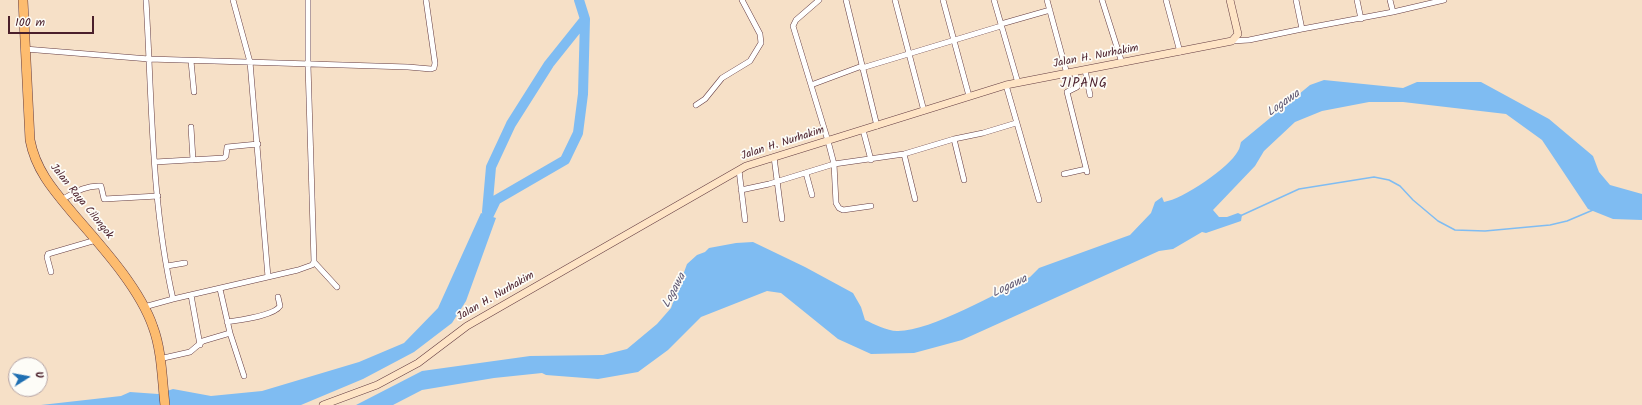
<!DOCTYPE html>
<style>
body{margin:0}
#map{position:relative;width:1642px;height:405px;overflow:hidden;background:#f6e0c7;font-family:Kalam,sans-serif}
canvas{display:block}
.north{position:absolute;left:8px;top:357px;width:40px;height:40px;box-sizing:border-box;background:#fdfcf7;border:1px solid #b5a4a5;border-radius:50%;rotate:79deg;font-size:11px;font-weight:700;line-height:16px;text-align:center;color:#4a1f2b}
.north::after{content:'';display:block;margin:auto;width:14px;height:18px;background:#1f6fb2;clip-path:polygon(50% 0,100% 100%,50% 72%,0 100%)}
.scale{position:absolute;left:8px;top:16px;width:86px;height:18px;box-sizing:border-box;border:2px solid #4a1f2b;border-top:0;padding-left:5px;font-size:12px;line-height:14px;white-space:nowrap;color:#4a1f2b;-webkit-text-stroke:3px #fdfcf7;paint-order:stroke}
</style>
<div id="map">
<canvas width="1642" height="405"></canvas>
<div class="north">U</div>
<div class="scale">100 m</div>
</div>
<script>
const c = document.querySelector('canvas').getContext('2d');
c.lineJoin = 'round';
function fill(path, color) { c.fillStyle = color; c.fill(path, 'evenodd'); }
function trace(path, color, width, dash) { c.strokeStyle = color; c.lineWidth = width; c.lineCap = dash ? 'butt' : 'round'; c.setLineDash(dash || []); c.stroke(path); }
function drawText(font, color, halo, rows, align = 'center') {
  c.font = font + ' Kalam,sans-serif'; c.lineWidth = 3.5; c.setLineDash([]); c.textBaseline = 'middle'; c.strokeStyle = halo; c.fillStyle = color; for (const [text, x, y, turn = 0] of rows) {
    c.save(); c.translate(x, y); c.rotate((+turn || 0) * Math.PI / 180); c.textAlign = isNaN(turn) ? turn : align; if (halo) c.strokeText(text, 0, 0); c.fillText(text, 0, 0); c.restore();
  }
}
fill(new Path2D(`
 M1324,80L1403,88L1417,82H1481L1549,119L1593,156L1599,172L1610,185L1642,194V220L1613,219L1588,209L1542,140L1506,114L1403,102H1369L1322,111L1295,122L1264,151L1255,166L1213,210L1219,217H1227L1238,213L1242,215L1241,221L1206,233L1202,232L1173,249L1159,251L962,340L914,353L871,354L838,339L781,293L767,291L701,317L668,350L638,372L598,379L546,375L542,373L494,378L422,390L393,405H356L422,371L530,356L603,355L627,349L657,324L671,308L687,264L697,255L705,252L709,248L736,243L753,242L805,267L853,293L861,307L865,320C874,324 887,331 897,331C929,332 999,292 1030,277L1039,268L1130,235L1151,213L1155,202L1162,197L1164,202C1183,199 1229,168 1238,151C1240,148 1240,145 1241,142L1310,85Z
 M481,213L496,218L466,301L452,323L414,352L363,379L301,405H41L121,396L130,392L158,394L173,389L211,396L262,391L359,362L404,343L438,308Z`), '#7fbcf2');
trace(new Path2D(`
 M1240,216L1299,189L1374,177L1389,180L1400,186L1413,200L1438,221L1455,230L1485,231L1550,225L1567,221L1593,210`), '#7fbcf2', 1.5);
trace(new Path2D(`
 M487,212L491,167L511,124L549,64L585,19
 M483,227L496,200L565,160L578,133L583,94L585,19L579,0`), '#7fbcf2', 10);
const street = new Path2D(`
 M146,0C152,99 151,202 173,299L298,270L312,265L314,262L308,65V0
 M233,0L250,62L268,277
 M819,0L796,20L793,26L828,141L834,164L836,203L839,208L843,210L871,206
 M846,0L877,126
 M895,0L924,111
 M943,0L969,96
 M994,0L1018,83
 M1047,0L1067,74
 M1102,0L1122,63
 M1166,0L1180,52
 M1296,0L1302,29
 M1357,0L1361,19
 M1390,0L1393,12
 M1001,24L1050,10
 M1232,41L1249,40L1302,29L1393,12L1444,0
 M25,49L149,59L408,67L431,69L434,68L435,63L426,0
 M191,61L194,92
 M862,68L1001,26
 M1085,70L1090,95
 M1075,72L1077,87L1067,92L1087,172
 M811,85L862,66
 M1006,85L1039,200
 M696,105L705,99L722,78L750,61L761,43L760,34L742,0
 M191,127L193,160
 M863,130L871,160
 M954,139L964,180
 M904,154L915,199
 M774,157L782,219
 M155,162L224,158L226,156L227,147L258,144
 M739,170L745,220
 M806,173L812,195
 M1064,174L1086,169
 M741,190L769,184L834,164L904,154L954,139L983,133L1016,123
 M61,200C74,193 85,185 101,186L104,199L158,196
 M314,262L337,287
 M167,266L185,263
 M51,272L47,257L48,254L96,240
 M220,289L230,333L244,376
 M191,295L200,345
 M144,307L173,299
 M227,322C239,320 274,316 280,306L278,297
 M159,359L190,352L203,341L230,333`);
const secondary = new Path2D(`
 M323,405L377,385L418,363L467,326L746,166L1006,85L1232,41L1238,34L1230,0`);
const highway = new Path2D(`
 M23,0L30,140C36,172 56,193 76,217C103,248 140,289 153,327C162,351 162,380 165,405`);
trace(street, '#643c42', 6);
trace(secondary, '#643c42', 8);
trace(highway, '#643c42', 10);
trace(street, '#fff', 5);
trace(secondary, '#fee4c5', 7);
trace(highway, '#fdbc6f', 9);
drawText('11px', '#4a1f2b', '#fdfcf7', [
 ["Jalan H. Nurhakim",1096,57,-11],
 ["Jalan H. Nurhakim",783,144,-18],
 ["Jalan Raya Cilongok",81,202,51],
 ["Jalan H. Nurhakim",496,297,-30]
]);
drawText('italic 12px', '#5d5671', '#fdfcf7', [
 ["Logawa",1284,104,-35],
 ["Logawa",1010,287,-25],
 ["Logawa",675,291,-62]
]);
c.letterSpacing = '1px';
drawText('13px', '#4a1f2b', '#fdfcf7', [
 ["JIPANG",1084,85]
]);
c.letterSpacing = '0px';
</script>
